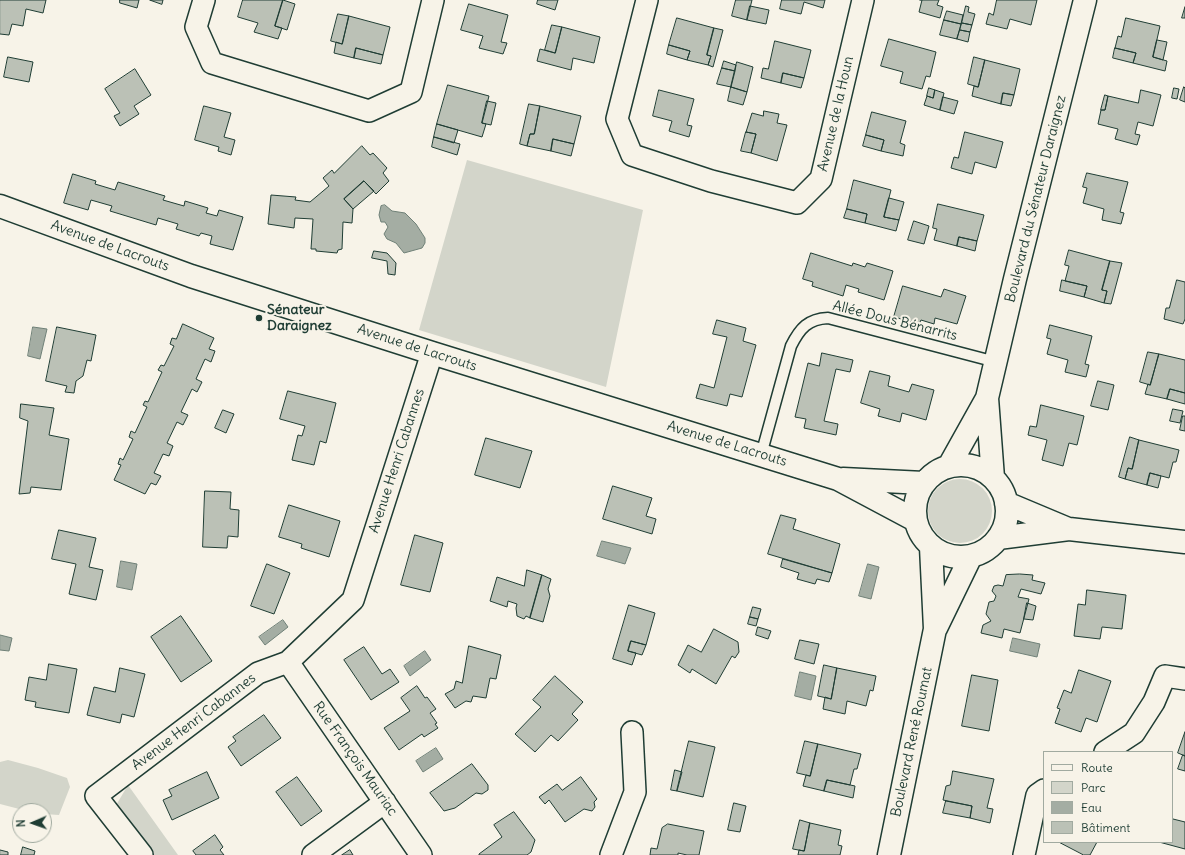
<!DOCTYPE html>
<meta charset="utf-8">
<style>
body{margin:0}
#map{position:relative;width:1185px;height:855px;overflow:hidden;background:#f7f3e8;font-family:Delius,sans-serif}
canvas{display:block}
.legend{position:absolute;left:1043px;top:751px;width:130px;height:92px;box-sizing:border-box;background:#f7f3e8;border:1px solid #a1aaa0;margin:0;padding:5px 7px;list-style:none;font-size:12px;color:#1f3d34}
.legend li{display:flex;align-items:center;gap:8px;height:20px}
.legend b{width:20px;border:1px solid #a1aaa0}
.north{position:absolute;left:12px;top:803px;width:40px;height:40px;box-sizing:border-box;background:#f7f3e8;border:1px solid #a1aaa0;border-radius:50%;rotate:268deg;font-size:11px;font-weight:700;line-height:16px;text-align:center;color:#1f3d34}
.north::after{content:'';display:block;margin:auto;width:14px;height:18px;background:#1f3d34;clip-path:polygon(50% 0,100% 100%,50% 72%,0 100%)}
</style>
<div id="map">
<canvas width="1185" height="855"></canvas>
<ul class="legend">
<li><b style="height:5px;background:#f7f3e8"></b>Route</li>
<li><b style="height:11px;background:#d3d5ca"></b>Parc</li>
<li><b style="height:11px;background:#a4ada3"></b>Eau</li>
<li><b style="height:11px;background:#bbc1b6"></b>Bâtiment</li>
</ul>
<div class="north">N</div>
</div>
<script>
const c = document.querySelector('canvas').getContext('2d');
c.lineJoin = 'round';
function fill(path, color) { c.fillStyle = color; c.fill(path, 'evenodd'); }
function trace(path, color, width, dash) { c.strokeStyle = color; c.lineWidth = width; c.lineCap = dash ? 'butt' : 'round'; c.setLineDash(dash || []); c.stroke(path); }
function drawText(font, color, halo, rows, align = 'center') {
  c.font = font + ' Delius,sans-serif'; c.lineWidth = 4; c.setLineDash([]); c.textBaseline = 'middle'; c.strokeStyle = halo; c.fillStyle = color; for (const [text, x, y, turn = 0] of rows) {
    c.save(); c.translate(x, y); c.rotate((+turn || 0) * Math.PI / 180); c.textAlign = isNaN(turn) ? turn : align; if (halo) c.strokeText(text, 0, 0); c.fillText(text, 0, 0); c.restore();
  }
}
fill(new Path2D(`
 M467,160L643,210L606,387L419,330Z
 M928 511a32 32 0 1 1 64 0a32 32 0 1 1-64 0Z
 M8,760L38,768L67,778L70,787L59,815L44,814V811H27L0,804V762Z
 M128,785L178,855H151L115,807Z`), '#d3d5ca');
const water = new Path2D(`
 M385,205L392,211L405,213L416,224L425,238V243L422,248L404,253L396,243L387,239L384,234L388,227L385,222H381L379,215L381,206Z
 M33,327L47,329L40,359L28,356Z
 M602,541L631,548L625,564L597,556Z
 M121,561L137,564L132,590L117,587Z
 M868,564L879,567L871,599L859,596Z
 M283,620L288,627L265,645L259,637Z
 M0,635L12,638L9,651L0,650Z
 M1013,638L1040,644L1037,657L1010,651Z
 M425,651L431,660L410,676L404,666Z
 M800,672L816,676L811,700L795,696Z
 M436,748L443,759L423,772L416,761Z`);
fill(water, '#a4ada3');
trace(water, '#6f8077', 1);
const building = new Path2D(`
 M0,0H46L43,13L26,9L23,26L12,24L9,35L0,34Z
 M120,0H139L137,8L120,3Z
 M150,0H163L162,4Z
 M243,0H283L275,26L282,28L278,39L254,32L258,23L238,17Z
 M283,0L295,4L287,30L275,26Z
 M538,0H558L555,10L537,4Z
 M736,0H752L747,20L732,16Z
 M782,0H825L823,8L804,2L801,14L780,9Z
 M920,0H939L937,5L943,7L940,18L919,12L922,0Z
 M997,0H1037L1031,25L1010,19L1007,29L986,24L989,13L993,15Z
 M469,4L508,15L501,42L507,43L503,54L479,48L483,36L461,30Z
 M750,6L769,10L766,24L747,20Z
 M966,6L969,7L968,12L975,14L972,25L962,23Z
 M1185,7V18H1182Z
 M947,11L963,15L961,24L944,20Z
 M338,14L349,16L342,44L331,41Z
 M349,16L390,27L383,55L356,48L354,58L334,53L336,42L342,44Z
 M677,18L714,28L707,55L711,56L708,65L687,60L690,51L669,45Z
 M1126,18L1160,26L1153,57L1167,61L1165,71L1133,63L1136,53L1115,48L1118,36L1121,37Z
 M944,20L961,24L957,39L940,35Z
 M962,23L972,25L970,32L960,30Z
 M552,25L562,27L555,53L545,50Z
 M562,27L600,37L594,63L573,58L571,70L537,61L540,49L555,53Z
 M714,28L723,30L713,67L708,65L711,56L707,55Z
 M960,30L970,32L968,42L957,39Z
 M889,39L936,52L930,77L926,76L922,89L900,83L903,72L881,66Z
 M1157,40L1167,42L1163,60L1153,57Z
 M775,41L811,50L804,78L783,73L781,83L761,78L763,68L768,69Z
 M669,45L690,51L687,60L667,54Z
 M356,48L383,55L381,64L354,58Z
 M1115,48L1136,53L1133,63L1113,58Z
 M8,57L33,62L29,82L4,77Z
 M974,57L985,60L978,87L968,84Z
 M985,60L1020,69L1014,95L1003,93L1001,104L972,96L974,86L978,87Z
 M724,61L736,65L735,71L722,68Z
 M737,62L753,67L747,92L731,87Z
 M722,68L735,71L731,87L717,84Z
 M135,69L151,95L134,106L139,114L120,126L114,116L120,113L105,89Z
 M783,73L804,78L801,88L781,83Z
 M448,85L489,96L482,123L486,124L482,137L437,124Z
 M731,87L747,92L743,105L728,101Z
 M1184,87L1185,88V102L1180,100Z
 M929,88L935,90L933,98L927,96Z
 M1174,88L1179,89L1177,99L1172,98Z
 M659,90L694,99L687,125L692,126L689,137L669,131L672,121L653,116Z
 M935,90L944,93L940,110L924,105L927,96L933,98Z
 M1141,90L1161,95L1153,126L1138,122L1135,134L1140,135L1137,145L1115,139L1118,129L1098,124L1101,110H1105L1108,96L1138,103Z
 M1003,93L1014,95L1011,106L1001,104Z
 M1105,95L1108,96L1105,110H1101Z
 M943,97L958,101L954,114L940,110Z
 M487,101L496,103L491,125L482,123Z
 M529,104L540,106L534,134H530L527,146L520,144Z
 M204,106L231,113L224,137L235,140L231,155L218,151L219,147L195,140Z
 M540,106L581,116L574,144L553,139L551,151L527,146L530,134H534Z
 M764,111L779,114L777,123L787,125L777,161L751,153L756,134L746,132L752,113L763,116Z
 M872,112L906,121L900,143L905,145L903,156L881,151L884,140L866,135Z
 M437,124L458,130L454,143L434,137Z
 M746,132L756,134L751,153L741,151Z
 M965,132L1003,142L996,168L975,162L972,174L951,168L954,157L958,158Z
 M866,135L884,140L881,151L863,146Z
 M434,137L460,144L457,155L432,147Z
 M553,139L574,144L571,156L551,151Z
 M362,146L370,155L373,153L387,168L383,173L389,181L376,194L364,181L344,199L353,209L352,223L343,222L342,249L338,250L337,253L316,251V249H311L313,219L295,218L294,228L268,224L271,195L296,197L295,200L310,202L329,186L323,178L332,170L334,173Z
 M1087,173L1128,182L1120,212L1124,213L1121,224L1102,220L1104,209L1083,203L1087,188L1083,187Z
 M73,174L96,181L95,184L115,190L118,182L165,196L163,200L184,206L185,201L208,208L206,213L217,216L219,210L243,217L233,250L210,244L212,236L201,233L199,236L176,229L178,224L158,218L156,225L110,211L112,206L91,200L88,210L64,203Z
 M854,180L891,190L884,217L899,220L896,231L865,223L867,214L847,209Z
 M364,181L374,191L353,209L344,199Z
 M889,198L904,202L899,220L884,217Z
 M938,204L984,215L977,241L959,237L957,246L934,240L937,229L933,228Z
 M847,209L867,214L865,223L844,218Z
 M914,221L929,226L924,244L908,240Z
 M959,237L977,241L975,251L957,246Z
 M1069,250L1110,261L1102,290L1107,291L1104,303L1084,297L1087,286L1065,281L1069,266L1065,265Z
 M374,251L387,253L396,263L395,275L388,274L387,261L372,258Z
 M811,253L852,266L853,263L865,267L867,263L893,271L884,300L858,292L859,289L846,285L843,296L812,286L813,282L803,279Z
 M1110,261L1122,263L1111,304L1104,303L1107,291L1102,290Z
 M1062,280L1087,286L1084,297L1060,291Z
 M1177,280L1185,282V319L1183,324L1164,319L1166,308H1169Z
 M903,286L941,297L944,289L966,296L957,324L935,318L934,324L921,320L919,324L894,317Z
 M717,320L746,328L743,341L756,345L742,397L730,394L727,406L696,398L700,384L714,388L727,337L713,334Z
 M183,324L214,338L209,349L215,351L211,362L205,359L196,379L202,382L197,392L192,389L181,412L188,415L183,425L177,422L167,443L173,446L169,456L163,454L154,473L161,476L156,485L151,483L145,494L114,480L121,465L118,464L120,458L123,460L133,439L129,437L131,431L135,433L147,407L143,405L145,401L148,402L162,372L158,370L161,365L164,366L174,346L170,344L172,338L176,339Z
 M1050,325L1092,336L1085,364L1089,365L1086,377L1065,372L1068,360L1047,354L1051,339L1047,338Z
 M57,327L96,335L91,361L87,360L83,376L76,381L74,393L65,392L67,386L46,381Z
 M1148,352L1159,354L1150,385L1140,382Z
 M822,353L853,360L850,372L836,369L824,421L838,424L836,435L804,428L806,419L795,417L808,363L819,366Z
 M1159,354L1185,360V393L1170,389L1167,399L1145,394L1148,384L1150,385Z
 M870,371L890,376L888,386L909,392L912,384L934,390L926,420L902,413L900,422L878,416L880,409L861,403Z
 M1098,381L1114,385L1108,410L1091,406Z
 M1170,389L1185,393V404L1167,399Z
 M288,391L336,403L326,443L320,441L314,465L292,460L298,435L302,436L305,426L280,419Z
 M21,404L54,408L49,435L69,439L61,490L31,487L30,493L19,494L28,421L20,418Z
 M1041,405L1084,416L1077,445L1069,443L1063,466L1042,460L1047,440L1028,435L1030,426L1036,427Z
 M1173,409L1183,411L1180,423L1170,421Z
 M223,410L234,414L226,433L215,428Z
 M1183,416H1185V431L1180,430Z
 M1130,437L1139,440L1132,469L1128,468L1125,479L1119,477Z
 M486,438L532,451L520,488L475,475Z
 M1139,440L1179,450L1176,462H1173L1169,478L1150,473L1147,485L1125,479L1128,468L1132,469Z
 M1150,473L1161,476L1158,488L1147,485Z
 M613,486L652,498L646,516L656,519L652,534L603,519Z
 M205,491L231,492L230,509L239,510L238,537L228,536L227,548L203,547Z
 M289,505L340,521L329,557L301,548L302,544L279,537Z
 M781,515L796,519L793,529L840,544L832,573L768,554Z
 M59,530L96,538L89,567L103,570L96,600L69,594L76,564L52,559Z
 M415,535L443,543L430,592L401,585Z
 M783,559L832,573L829,582L817,579L815,584L797,579L799,573L781,567Z
 M267,564L290,573L274,614L251,606Z
 M527,570L542,575L530,618L526,616L524,619L517,616L516,608L517,604L508,601L507,607L490,601L497,577L524,586Z
 M1020,574L1033,575L1032,580L1045,583L1041,594L1021,589L1018,597L1029,599L1020,633L1004,629L1002,638L981,633L983,625L991,621L986,614L989,602L994,601L996,596L992,591L994,586L998,585L1003,586L1006,575Z
 M542,575L551,579L548,589L550,596L543,622L530,618Z
 M1087,590L1126,595L1122,629L1102,627L1100,639L1074,636L1078,604L1085,605Z
 M1027,603L1036,606L1033,620L1024,619Z
 M629,605L655,613L646,645L631,641L628,651L636,653L632,665L613,659Z
 M753,607L761,609L758,619L750,617Z
 M181,616L212,661L181,682L151,637Z
 M750,617L758,619L756,626L748,624Z
 M758,627L771,631L768,639L756,635Z
 M714,629L738,642L739,652L735,658L732,656L716,684L692,669L690,673L678,665L688,645L701,652Z
 M800,640L819,644L814,664L795,659Z
 M631,641L646,645L642,655L628,651Z
 M469,646L501,655L496,679L490,678L486,698L473,696L471,702L466,701L455,708L445,694L454,689L456,681L462,683Z
 M364,647L382,674L390,669L399,682L371,700L344,660Z
 M49,664L77,669L69,713L35,707L36,702L25,700L29,677L46,680Z
 M824,665L837,668L831,699L818,696Z
 M120,668L145,674L134,717L122,714L120,723L87,715L94,687L115,692Z
 M837,668L876,676L873,691L870,690L866,706L847,701L845,714L823,709L825,697L831,699Z
 M1079,670L1111,681L1097,722L1086,718L1081,732L1055,723L1060,709L1057,708L1064,690L1071,693Z
 M972,675L998,680L989,731L962,726Z
 M555,676L583,702L572,714L578,720L558,741L551,735L535,752L515,734L541,707L533,700Z
 M417,686L425,698L427,697L436,709L430,713L437,723L435,724L438,728L424,737L422,734L399,750L384,728L410,711L401,698Z
 M264,715L281,738L241,766L228,747L236,741L233,737Z
 M1185,732V756L1178,753Z
 M689,741L715,747L703,797L677,791Z
 M805,741L818,744L810,776L797,773Z
 M818,744L861,754L857,769H854L850,785L827,780L824,791L803,786L806,775L810,776Z
 M1183,755L1185,756V771L1178,769Z
 M472,764L488,785V790L482,794L476,793L455,808L444,811L430,793Z
 M675,770L682,772L677,791L671,790Z
 M953,771L994,779L987,808L993,809L990,823L970,818L972,806L943,800L946,786L950,785Z
 M207,772L219,798L172,820L163,800L172,796L169,790Z
 M297,777L322,811L301,826L276,792Z
 M581,777L597,799L594,802L595,807L592,811L584,809L565,822L549,800L545,804L539,797L557,784L562,790Z
 M827,780L855,786L853,798L824,791Z
 M946,801L972,806L970,818L943,813Z
 M734,803L746,806L740,832L728,830Z
 M514,812L535,840L531,852L527,855H479V854L502,837L494,825Z
 M1173,819L1185,822V849L1159,842H1172V823Z
 M800,820L810,823L804,851L793,849Z
 M810,823L841,830L838,845L842,846L840,855H798L799,850L804,851Z
 M668,824L704,831L699,855H687L678,853V855H650L651,848L657,849L662,828Z
 M215,835L223,847L220,850L224,855H196L193,851Z
 M1059,842H1097L1090,855H1084Z
 M23,847L35,851L34,855H21Z
 M0,850L8,852V855H0Z
 M350,850L353,855H342Z`);
fill(building, '#bbc1b6');
trace(building, '#1f3d34', 1);
const lane = new Path2D(`
 M761,455L791,346C800,328 808,319 828,318L996,362`);
const street = new Path2D(`
 M204,0L196,27L212,63L369,111L411,92L433,0
 M647,0L617,119L632,155L711,181L797,203L821,179L863,0
 M288,662L421,855
 M1105,752L1134,733L1154,702L1165,676L1185,679
 M142,855L96,796L258,673L288,662L353,600L432,353
 M313,855L385,802
 M611,855L635,792L632,732
 M1024,855L1037,795L1044,790`);
const secondary = new Path2D(`
 M0,206L191,276L432,353L838,479L915,520
 M987,398L993,478
 M915 511a46 46 0 1 1 92 0a46 46 0 1 1-92 0Z
 M949,466L987,398L1015,279L1085,0
 M843,479L924,483
 M1006,503L1068,529
 M998,538L1069,529L1185,542
 M936,628L971,556
 M889,855L935,629L931,547`);
trace(lane, '#1f3d34', 13);
trace(street, '#1f3d34', 24);
trace(secondary, '#1f3d34', 25);
trace(lane, '#f7f3e8', 10);
trace(street, '#f7f3e8', 21);
trace(secondary, '#f7f3e8', 22);
for (const [x, y, r, color] of [
 [259,318,4,"#1f3d34"]
]) { const dot = new Path2D(); dot.arc(x, y, r, 0, 2 * Math.PI); c.fillStyle = color; c.fill(dot); trace(dot, '#f7f3e8', 1.5); }
drawText('14px', '#1f3d34', '#f7f3e8', [
 ["Avenue de la Houn",836,114,-77],
 ["Boulevard du Sénateur Daraignez",1036,199,-76],
 ["Avenue de Lacrouts",110,246,20],
 ["Allée Dous Bénarrits",895,321,14],
 ["Avenue de Lacrouts",417,348,18],
 ["Avenue de Lacrouts",727,444,17],
 ["Avenue Henri Cabannes",397,461,-72],
 ["Avenue Henri Cabannes",194,722,-37],
 ["Boulevard René Roumat",912,742,-78],
 ["Rue François Mauriac",355,759,55]
]);
drawText('bold 14px', '#1f3d34', '#f7f3e8', [
 ["Sénateur",267,310],
 ["Daraignez",267,326]
], 'left');
</script>
